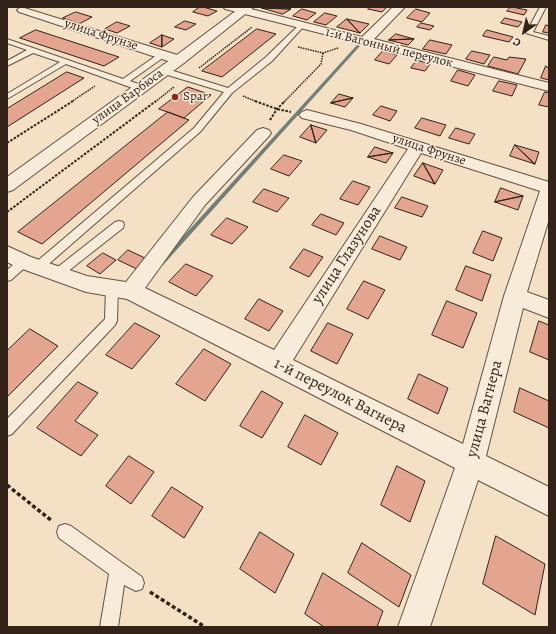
<!DOCTYPE html>
<meta charset="utf-8">
<style>
body{margin:0}
#map{position:relative;width:556px;height:634px;overflow:hidden;background:#f4e0c4;font-family:Alegreya,serif}
canvas{display:block}
.frame{position:absolute;inset:0;border:8px solid #322217;pointer-events:none}
.north{position:absolute;left:504px;top:12px;width:40px;height:40px;-webkit-text-stroke:3px #f8ebd9;paint-order:stroke;rotate:214deg;font-size:11px;font-weight:700;line-height:16px;text-align:center;color:#322217}
.north::after{content:'';display:block;margin:auto;width:14px;height:18px;background:#322217;clip-path:polygon(50% 0,100% 100%,50% 72%,0 100%)}
</style>
<div id="map">
<canvas width="556" height="634"></canvas>
<div class="frame"></div>
<div class="north">С</div>
</div>
<script>
const c = document.querySelector('canvas').getContext('2d');
c.lineJoin = 'round';
function fill(path, color) { c.fillStyle = color; c.fill(path, 'evenodd'); }
function trace(path, color, width, dash) { c.strokeStyle = color; c.lineWidth = width; c.lineCap = dash ? 'butt' : 'round'; c.setLineDash(dash || []); c.stroke(path); }
function drawText(font, color, halo, rows, align = 'center') {
  c.font = font + ' Alegreya,serif'; c.lineWidth = 3; c.setLineDash([]); c.textBaseline = 'middle'; c.strokeStyle = halo; c.fillStyle = color; for (const [text, x, y, turn = 0] of rows) {
    c.save(); c.translate(x, y); c.rotate((+turn || 0) * Math.PI / 180); c.textAlign = isNaN(turn) ? turn : align; if (halo) c.strokeText(text, 0, 0); c.fillText(text, 0, 0); c.restore();
  }
}
fill(new Path2D(`
 M357,45L360,46L163,265H159L158,264L159,263Z`), '#727e78');
const building = new Path2D(`
 M200,7H203L217,11L208,16L193,12Z
 M265,7H285L291,9L262,8Z
 M370,7H387L382,12L368,9Z
 M511,7H512L527,10L524,15L507,11Z
 M262,8L291,9L283,14Z
 M302,9L316,13L307,20L293,16Z
 M416,9L430,13L422,22L407,18Z
 M76,12L92,17L79,24L63,18Z
 M325,13L337,16L326,25L314,22Z
 M505,18L522,22L518,27L501,23Z
 M347,19L360,33L337,27Z
 M347,19L369,24L360,33Z
 M185,21L196,24L186,30L175,27Z
 M117,22L130,26L117,33L105,29Z
 M421,23L434,26L430,30L417,27Z
 M546,25L549,26V33L543,32Z
 M257,29L276,34L222,77L202,71Z
 M36,30L119,57L104,66L20,38Z
 M487,30L513,37L509,42L483,36Z
 M396,34L414,39L389,40Z
 M162,35L174,39L162,47Z
 M162,35V47L150,43Z
 M414,39L408,45L389,40Z
 M430,40L452,45L446,54L423,49Z
 M383,51L397,55L389,64L375,60Z
 M472,51L490,55L484,64L466,59Z
 M494,57L507,60L509,57L526,59L518,74L488,66Z
 M417,60L430,64L425,71L411,68Z
 M546,66L549,69V80L541,78Z
 M458,70L475,75L468,86L451,81Z
 M67,72L84,78L7,127V109Z
 M499,81L517,85L512,96L493,91Z
 M188,87L211,95L184,118L159,109Z
 M545,92L549,93V107L539,105Z
 M339,94L353,98L331,103Z
 M353,98L345,107L331,103Z
 M381,106L397,111L390,121L373,115Z
 M168,112L189,120L42,244L18,232Z
 M422,118L446,125L440,136L415,128Z
 M311,125L327,130L316,143Z
 M311,125L316,143L300,137Z
 M456,128L475,134L469,144L449,138Z
 M515,145L539,152L535,164Z
 M515,145L535,164L510,156Z
 M375,147L393,153L368,157Z
 M393,153L386,163L368,157Z
 M284,155L302,161L289,176L271,169Z
 M423,163L443,170L435,184Z
 M423,163L435,184L414,176Z
 M353,181L370,187L358,205L340,199Z
 M501,188L523,196L495,202Z
 M264,189L289,198L277,212L253,202Z
 M523,196L518,210L495,202Z
 M402,197L428,206L422,217L395,208Z
 M321,214L344,223L336,235L312,225Z
 M227,218L248,227L232,244L211,235Z
 M483,231L502,238L493,261L473,253Z
 M380,236L407,247L400,260L372,249Z
 M304,249L323,257L309,277L290,268Z
 M128,250L147,259L137,269L118,260Z
 M103,253L116,260L100,274L87,266Z
 M186,264L213,276L196,296L169,282Z
 M466,266L491,275L482,301L456,290Z
 M364,281L385,290L368,319L347,309Z
 M259,299L283,311L269,331L245,319Z
 M447,301L477,313L463,348L432,335Z
 M539,321L549,325V360L530,352Z
 M135,323L160,336L132,369L106,355Z
 M328,323L353,334L337,364L311,351Z
 M30,329L58,346L7,397V351Z
 M204,349L231,364L205,401L176,384Z
 M419,374L448,388L438,414L408,399Z
 M78,382L98,393L75,421L98,435L81,456L37,428Z
 M520,388L549,401V428L514,412Z
 M262,391L283,403L262,438L240,426Z
 M305,415L338,433L321,465L288,447Z
 M129,456L154,472L131,504L106,486Z
 M397,466L425,481L410,522L381,505Z
 M172,487L203,507L184,538L152,516Z
 M260,532L294,554L275,593L240,569Z
 M496,536L545,564L535,615L483,584Z
 M362,543L411,575L399,607L348,573Z
 M323,573L383,611L377,627H324L305,614Z`);
fill(building, '#e3a590');
trace(building, '#322217', 1);
const service = new Path2D(`
 M540,7H546L533,32L549,36V40L526,33Z
 M299,25L304,26L272,61L232,93L200,132L43,269L39,270L35,269L33,266L35,263L194,128L224,92L161,73V69H167L228,88L266,57Z
 M7,39L123,79L160,53H166L167,55L130,81L144,86V90H138L66,64L7,99V94L60,62L33,53L7,66V61L27,50L7,43Z
 M119,221L123,222L124,225L123,228L62,276L58,277L54,276L52,273L54,270L115,222Z
 M24,258L28,259L29,262L28,265L11,280L7,281V270L20,259Z
 M112,283L116,285L118,288L117,321L115,325L12,434L7,436V419L105,319L106,288L108,285Z
 M65,524L71,526L142,577L144,583L142,589L136,591L124,585L118,627H100L109,574L59,538L57,532L59,526Z`);
const minor = new Path2D(`
 M21,7L184,57L186,60L184,63H174L19,12L17,10Z
 M223,7H243L362,37L393,7H405L374,39L549,83V91L225,9Z
 M307,110L361,124L549,182V219L527,292L549,300V318L523,308L486,456L549,487V516L478,480L430,627H398L455,468L127,299L86,292L17,267L7,262V246L31,257L87,276L126,282L193,197L257,130L263,128L269,130L271,133L269,136L205,205L145,288L274,350L408,149L351,130L302,118L299,115L302,112ZM421,153L540,191L504,296L463,444L293,360Z`);
const tertiary = new Path2D(`
 M241,7H254L184,63L13,190L7,192V177L174,57Z`);
trace(service, '#625242', 2);
trace(minor, '#625242', 2);
trace(tertiary, '#625242', 2);
trace(new Path2D(`
 M298,47L323,53L338,48
 M199,68L252,27
 M243,96L257,102
 M71,102L95,86
 M155,102L174,87
 M284,102L321,64L323,53`), '#322217', 1.5, [1.5, 1]);
trace(new Path2D(`
 M255,101L277,109L291,112
 M270,120L277,109L285,101
 M7,143L73,101
 M7,212L156,101`), '#322217', 2, [2.5, 1.5]);
trace(new Path2D(`
 M7,485L52,521
 M150,592L205,627`), '#322217', 3.5, [4, 2.5]);
fill(service, '#f8ebd9');
fill(minor, '#f8ebd9');
fill(tertiary, '#f8ebd9');
for (const [x, y, r, color] of [
 [175,97,4,"#8f2418"]
]) { const dot = new Path2D(); dot.arc(x, y, r, 0, 2 * Math.PI); c.fillStyle = color; c.fill(dot); trace(dot, '#f8ebd9', 1.5); }
drawText('13px', '#322217', '#f8ebd9', [
 ["улица Фрунзе",101,35,18],
 ["1-й Вагонный переулок",389,48,14],
 ["улица Барбюса",128,97,-36],
 ["улица Фрунзе",429,150,18]
]);
drawText('13px', '#322217', '#f8ebd9', [
 ["Spar",183,97]
], 'left');
drawText('16px', '#322217', '#f8ebd9', [
 ["улица Глазунова",347,255,-57],
 ["1-й переулок Вагнера",340,396,27],
 ["улица Вагнера",485,409,-75]
]);
</script>
